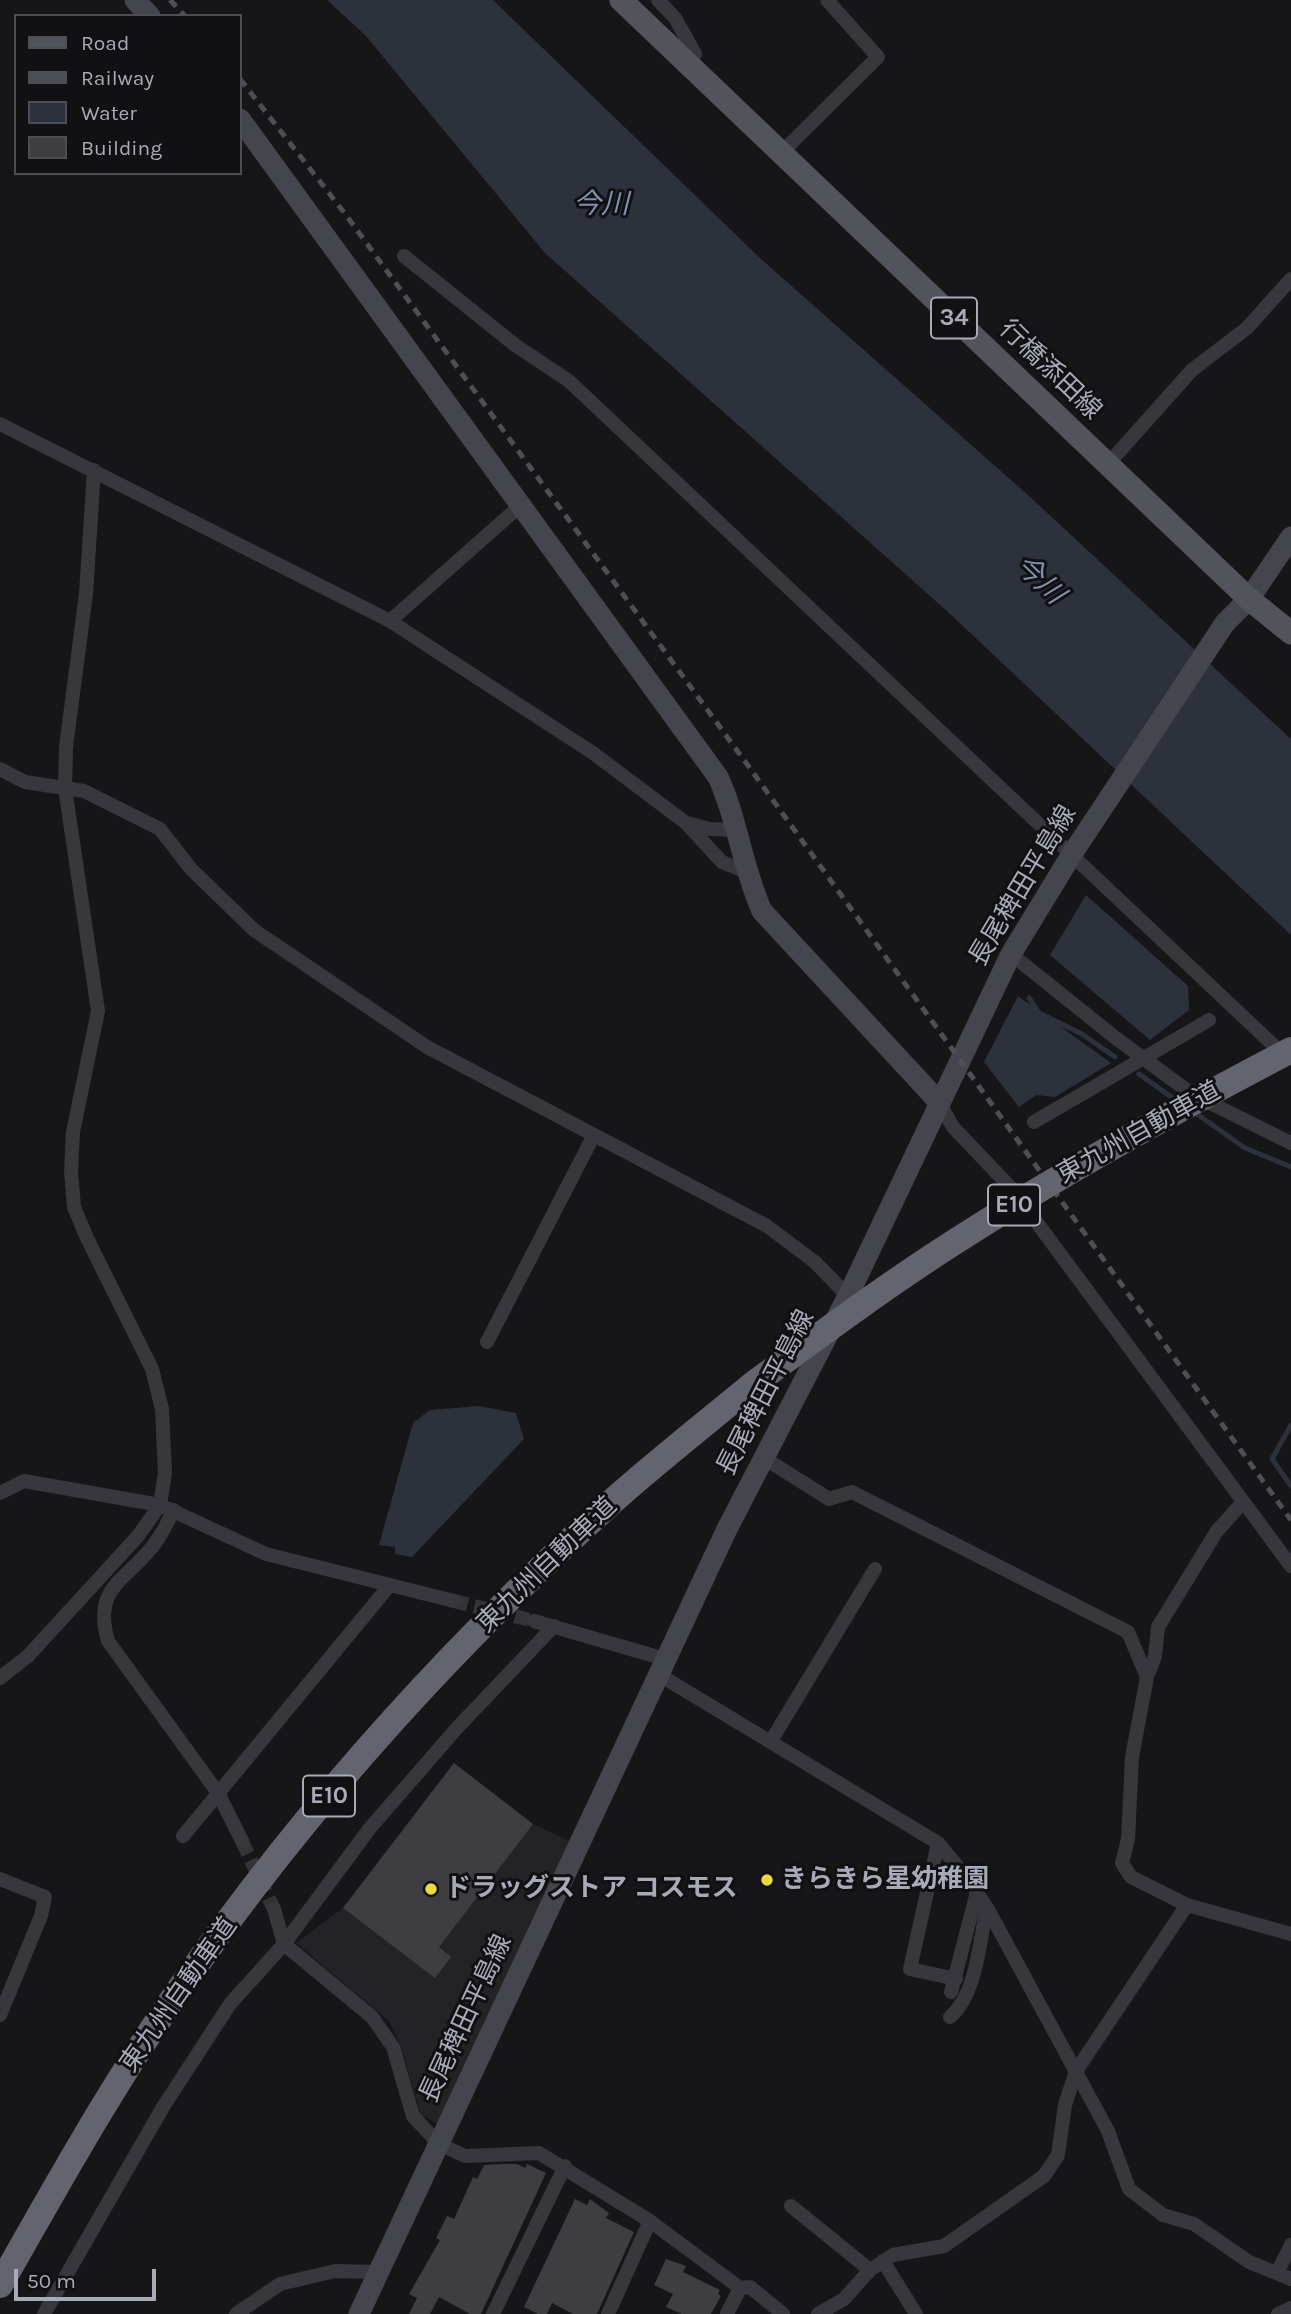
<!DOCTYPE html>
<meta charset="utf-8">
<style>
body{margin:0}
#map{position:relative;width:1291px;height:2314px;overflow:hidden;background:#161618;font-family:Karla,sans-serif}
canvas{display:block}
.legend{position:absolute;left:14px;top:14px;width:228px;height:161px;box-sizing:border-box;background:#111113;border:2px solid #4d4e55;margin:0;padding:9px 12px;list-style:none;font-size:21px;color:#a8aab8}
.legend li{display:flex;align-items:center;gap:14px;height:35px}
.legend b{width:35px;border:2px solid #4d4e55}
.scale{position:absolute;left:14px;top:2269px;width:142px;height:32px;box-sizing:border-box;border:4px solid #a8aab8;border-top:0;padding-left:9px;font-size:21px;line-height:24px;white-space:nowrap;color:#a8aab8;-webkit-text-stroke:5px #111113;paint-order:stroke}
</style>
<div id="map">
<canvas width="1291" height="2314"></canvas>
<ul class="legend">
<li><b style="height:9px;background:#53535c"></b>Road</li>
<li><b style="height:9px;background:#4e4e56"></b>Railway</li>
<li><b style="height:19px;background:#2c313c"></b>Water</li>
<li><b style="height:19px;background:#3e3e42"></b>Building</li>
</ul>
<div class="scale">50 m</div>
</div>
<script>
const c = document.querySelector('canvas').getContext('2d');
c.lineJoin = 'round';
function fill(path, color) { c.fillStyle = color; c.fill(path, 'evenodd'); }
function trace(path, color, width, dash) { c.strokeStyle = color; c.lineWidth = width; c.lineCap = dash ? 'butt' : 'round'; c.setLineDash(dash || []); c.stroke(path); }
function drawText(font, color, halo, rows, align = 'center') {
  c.font = font + ' Karla,"Noto Sans JP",sans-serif'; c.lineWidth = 6; c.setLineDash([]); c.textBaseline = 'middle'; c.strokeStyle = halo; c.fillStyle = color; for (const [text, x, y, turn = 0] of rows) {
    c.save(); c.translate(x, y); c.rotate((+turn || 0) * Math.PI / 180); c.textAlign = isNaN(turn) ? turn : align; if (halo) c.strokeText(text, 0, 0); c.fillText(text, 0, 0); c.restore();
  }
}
fill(new Path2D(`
 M454,1763L533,1824L570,1841L437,2124L421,2115L400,2044L389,2021L296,1943L343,1908Z`), '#232225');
fill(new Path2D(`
 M327,0H493L761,259L1029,496L1291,739V935L948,612L545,253L366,36Z
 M1086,895L1188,986L1189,1010L1150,1040L1050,955Z
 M1018,996L1111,1063L1055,1097L1036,1095L1019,1107L984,1062Z
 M479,1406L516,1413L524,1439L412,1557L395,1554V1547L379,1545L413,1423L430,1410Z`), '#2c313c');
trace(new Path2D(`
 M1029,998L1039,1013L1082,1034L1115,1057
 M1139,1074L1177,1101
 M1194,1112L1245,1148L1291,1167
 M1291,1425L1272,1459L1291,1486`), '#2c313c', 5);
fill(new Path2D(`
 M454,1763L533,1824L439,1947L451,1957L435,1978L343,1908Z
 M503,2164H517L525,2168L527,2164L546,2173L481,2314H470L439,2297L430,2314H409L417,2298L409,2294L440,2240L436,2238L447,2216L454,2219L473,2177L477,2179L484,2165Z
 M575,2199L587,2205L590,2199L609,2213L606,2218L634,2232L597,2314H573L552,2303L547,2314H538L524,2307Z
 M666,2259L686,2266L683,2272L720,2290L718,2294L721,2296L711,2314H682L666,2307L673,2294L654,2285Z`), '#3e3e42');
trace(new Path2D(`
 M454,1601L534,1621
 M242,1841L274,1909`), '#333438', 14, [14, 7]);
trace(new Path2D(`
 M658,0L675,18L695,54L687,63
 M781,153L878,57L827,0
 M404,256L515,345L569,381L1286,1057
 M0,424L390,621L593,753L686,823L722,862L747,872
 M1108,464L1192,370L1247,328L1291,279
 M390,621L521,505
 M0,769L25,782L84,791L160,829L191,869L254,930L427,1047L767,1226L815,1262L848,1296
 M687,823L710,829L737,830
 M1011,954L1117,1039L1192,1094L1291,1143
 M939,1102L953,1127L1012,1189L1291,1566
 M1034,1122L1209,1020
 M487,1342L594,1135
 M764,1458L829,1499L852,1492L1128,1632L1147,1677
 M0,1493L24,1481L160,1505L266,1554L454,1601
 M174,1510C169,1519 164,1530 158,1539C132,1579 91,1583 108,1641L218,1793L242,1841
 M534,1621L665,1659
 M658,1674L938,1843L971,1883L990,1913L1108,2131L1129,2189L1163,2215L1194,2224L1249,2262L1291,2279
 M0,1678L28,1656L138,1536L160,1505L165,1473L162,1409L152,1369L87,1238L74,1207L71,1171L73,1132L98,1011L65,788L66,747L86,594L94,470
 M771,1741L875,1569
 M183,1836L389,1586
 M938,1843L910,1969L956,1979
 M0,1879L45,1897L41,1916L0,2015
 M1187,1905L1131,1877L1122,1863L1128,1839L1132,1757L1147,1677L1155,1656L1158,1627L1217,1531L1243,1502
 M274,1909L284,1944L372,2017L393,2047L413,2116L439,2144L465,2156L539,2153L650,2221L740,2288L750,2287L783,2314
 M951,1992L977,1892
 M950,2017C977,1994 979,1942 987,1908
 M791,2206L870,2270
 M883,2261L916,2314
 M1277,2273L1291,2245
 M44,2314L163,2107L230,2004L284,1944L370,1828L457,1728L554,1626
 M236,2314L280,2284L335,2271L378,2272
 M493,2314L565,2166
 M608,2314L650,2221
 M727,2314L740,2288
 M818,2314L844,2299L870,2270L893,2255L944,2246L1044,2176L1058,2155L1065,2105L1076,2071L1187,1905L1291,1934
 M1278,2314L1291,2308`), '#38373d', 14);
trace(new Path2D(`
 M135,0L150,16
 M240,119L718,777C738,820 742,867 762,911L939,1102
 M359,2314L727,1529L848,1296L1011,954L1072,854L1225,623L1249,599L1291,537`), '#45454d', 21);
trace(new Path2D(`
 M621,0L1249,599L1291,633`), '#53535c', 23);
trace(new Path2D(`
 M0,2285C50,2197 99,2109 155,2025C284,1832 443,1654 615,1499C659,1460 706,1423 752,1385`), '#63646e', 26);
trace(new Path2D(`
 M170,0L185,16
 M240,79L346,215L744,760L1291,1520`), '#4e4e56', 5, [9, 7]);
trace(new Path2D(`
 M752,1385C821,1334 891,1282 964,1236C1070,1168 1180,1108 1291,1050`), '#63646e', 26);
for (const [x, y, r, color] of [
 [767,1880,7,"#ecd93a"],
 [431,1889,7,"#ecd93a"]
]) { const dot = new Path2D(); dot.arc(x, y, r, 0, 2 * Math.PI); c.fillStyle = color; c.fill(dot); trace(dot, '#111113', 2.5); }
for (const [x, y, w] of [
 [954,318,46],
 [1014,1205,52],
 [329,1796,52]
]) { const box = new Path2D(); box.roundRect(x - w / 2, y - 20.5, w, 41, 5); c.fillStyle = '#111113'; c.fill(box); trace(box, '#a8aab8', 2); }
drawText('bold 24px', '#a8aab8', null, [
 ["34",954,318],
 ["E10",1014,1205],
 ["E10",329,1796]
]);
drawText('26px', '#a8aab8', '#111113', [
 ["行橋添田線",1050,370,44],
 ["長尾稗田平島線",1023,886,-59],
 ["東九州自動車道",1139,1133,-29],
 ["長尾稗田平島線",766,1393,-63],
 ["東九州自動車道",547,1565,-44],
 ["東九州自動車道",179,1995,-55],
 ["長尾稗田平島線",466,2019,-65]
]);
drawText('bold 26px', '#a8aab8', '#111113', [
 ["きらきら星幼稚園",781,1880],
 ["ドラッグストア コスモス",445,1889]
], 'left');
drawText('italic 28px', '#818fb1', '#111113', [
 ["今川",601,205],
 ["今川",1039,580,44]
]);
</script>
